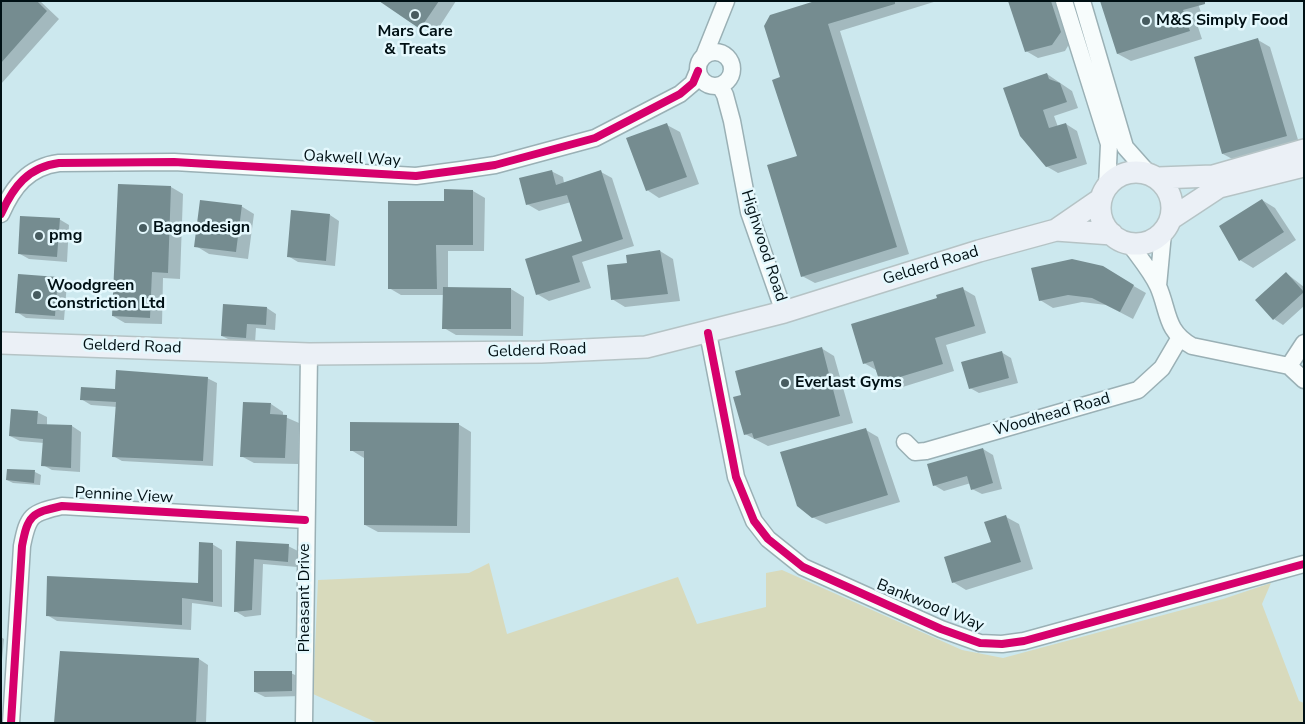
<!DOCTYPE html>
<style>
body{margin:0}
#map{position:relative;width:1305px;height:724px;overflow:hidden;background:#cce8ee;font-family:"Nunito Sans",sans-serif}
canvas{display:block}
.frame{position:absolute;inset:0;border:2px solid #001014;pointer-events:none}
</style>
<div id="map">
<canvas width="1305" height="724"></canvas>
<div class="frame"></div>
</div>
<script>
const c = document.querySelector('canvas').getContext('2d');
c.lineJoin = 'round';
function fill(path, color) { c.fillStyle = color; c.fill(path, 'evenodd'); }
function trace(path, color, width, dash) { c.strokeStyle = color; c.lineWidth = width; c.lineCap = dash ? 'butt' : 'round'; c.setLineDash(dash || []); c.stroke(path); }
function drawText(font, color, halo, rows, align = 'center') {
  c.font = font + ' "Nunito Sans",sans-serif'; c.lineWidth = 5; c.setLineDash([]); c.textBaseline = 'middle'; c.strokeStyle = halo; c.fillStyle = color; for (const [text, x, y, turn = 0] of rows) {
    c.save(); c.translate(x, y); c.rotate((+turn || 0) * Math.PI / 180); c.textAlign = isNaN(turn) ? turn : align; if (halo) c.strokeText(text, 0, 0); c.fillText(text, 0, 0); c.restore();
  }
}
fill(new Path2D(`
 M489,563L507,634L678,577L697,624L766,607V573L782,570L962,650L1003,658L1223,599L1271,583L1262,604L1299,701L1304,703V723H378L313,694L318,580L469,573Z`), '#d8dabc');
fill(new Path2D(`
 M1,1H40L59,19L1,84Z
 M382,1H456L434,35Z
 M819,1H937L840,31L909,254L815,283L802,276L798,157L781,78Z
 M1009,1H1061L1072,39L1065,51L1038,58L1026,51Z
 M1101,1H1197L1202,15L1195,18L1202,39L1131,61L1118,54Z
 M1258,40L1270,47L1299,143L1236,161L1223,154Z
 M1047,74L1072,91L1078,108L1054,116L1058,127L1066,124L1077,131L1087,164L1058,173L1046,166L1021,135Z
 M667,125L680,132L699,184L659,198L647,190Z
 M551,171L563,177L564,183L601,172L612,178L634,246L582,262L591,288L549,301L537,294L583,242L571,202L539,211L527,204Z
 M171,187L183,194L180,279L163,278L162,324L125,323L113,316Z
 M473,191L485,198L484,251H448V289H511L524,297L523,336L456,335L444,328V295H401L389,288L446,203Z
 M1262,200L1275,208L1296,240L1253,268L1240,260Z
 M241,206L254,214L248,259L209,254L196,246Z
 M330,215L339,221L335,266L298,262L288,256Z
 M59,219L69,225L67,262L29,259L20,254Z
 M660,251L673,259L680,301L625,307L612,299Z
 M1102,268L1146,293L1133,319L1106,305L1082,302L1053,308L1040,300Z
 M1286,273L1304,287V306L1283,325L1274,319Z
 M57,278L67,283L64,320L26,318L17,312Z
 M963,289L975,296L986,333L946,345L954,371L893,390L881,383L876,370L864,363L939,299Z
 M267,308L276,314L275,330L256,328L255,343L232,341L222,336Z
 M821,348L834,356L853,423L768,446L745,434L743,395Z
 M1001,352L1011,358L1018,383L979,393L970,388Z
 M207,378L217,383L213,466L122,461L113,456L117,407L91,405L81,399L116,391Z
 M271,404L283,412V416L299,423L298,464L254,463L241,456Z
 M37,412L47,417V425L72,426L81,432L80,472L52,470L43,465L44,443L20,441L10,436Z
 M458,424L471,432L470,533L378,532L365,525L364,458L351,450Z
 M866,430L878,437L900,502L826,524L812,517Z
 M983,449L993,455L1002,489L982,494L972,489L971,483L944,491L934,485Z
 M35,472L41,475L40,485L13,483L7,480Z
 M1006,517L1019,524L1033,569L966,590L953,582L992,543Z
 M237,543L288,546L298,551L297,567L263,564L261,615L245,617L235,611Z
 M212,544L222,550V607L192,603L191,630L57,621L47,615L200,584Z
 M1,637L4,639L1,670Z
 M199,659L208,665L206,723H56Z
 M291,673L301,678L302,696L265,697L255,692Z`), '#0003');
fill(new Path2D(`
 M1,1H37L47,11L1,63Z
 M379,1H439L420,29Z
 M815,1H895V4L828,24L897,247L801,277L767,165L797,156L772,80L780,77L764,26L770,15Z
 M1008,1H1051L1061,32L1052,45L1025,52Z
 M1100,1H1205V4L1183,10L1190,31L1117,54Z
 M1258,38L1287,136L1222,154L1194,57Z
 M1047,73L1049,79L1060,83L1067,102L1043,110L1049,128L1066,123L1077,158L1046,167L1020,136L1003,88Z
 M667,123L687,177L646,191L626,138Z
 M552,170L556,185L601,170L623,239L572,256L580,282L536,295L525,259L582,241L567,195L526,205L519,178Z
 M118,184L171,186L168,273L152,272L150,318L112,316Z
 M444,189L473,190V245H436L437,289H388V201H444Z
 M1262,199L1284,232L1239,261L1219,226Z
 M200,200L242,205L236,252L194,247Z
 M291,210L330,214L326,261L287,257Z
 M20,216L60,218L57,257L18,254Z
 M660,250L668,294L611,300L607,265L627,263L626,255Z
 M1072,259L1103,266L1134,285L1120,312L1092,298L1068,295L1039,301L1031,268Z
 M1286,272L1304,292L1273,320L1255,300Z
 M18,274L58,277L55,316L15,313Z
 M443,287L511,288V329H442Z
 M963,287L975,326L935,338L943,364L880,383L873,361L863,364L851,324L937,298L936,295Z
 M223,304L267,307L266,325L247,324L246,338L221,336Z
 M822,347L840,416L754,439L752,433L744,435L733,397L741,395L735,371Z
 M1002,351L1009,378L969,389L961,362Z
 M116,370L208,377L203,461L112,457L116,402L80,400L81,387L115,389Z
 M243,402L271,403L270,414L287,415L285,458L240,457Z
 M11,409L38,411L37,424L72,425L71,468L41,466L43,439L9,436Z
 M350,422L459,423L457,526L364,525V451H350Z
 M866,428L888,495L812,518L797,506L780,452Z
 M983,448L993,483L971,490L967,476L933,486L927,464Z
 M7,469L35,470L34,483L6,480Z
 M1006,515L1021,562L952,583L944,557L991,542L984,522Z
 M236,541L289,544L288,562L254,559L252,610L234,612Z
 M199,542L213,543V602L182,598V625L46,616L47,576L198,583Z
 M60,651L199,658L196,723H54Z
 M254,671H292V691L254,692Z`), '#758c90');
const minor = new Path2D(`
 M1064,1L1109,144L1107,187
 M1082,1L1125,147L1149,174
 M698 69a17 17 0 1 1 34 0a17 17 0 1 1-34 0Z
 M704,56L726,1
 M720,86L725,95L732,121L749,212L784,312
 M1,214C13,187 28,167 59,163L174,162L416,176L461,170L495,165L595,138L680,94L693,83L698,71
 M1129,243C1139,257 1151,271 1158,286C1169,311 1165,331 1192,346L1289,366L1304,380
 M1158,286L1163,233
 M708,333L736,477L754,521L768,539L803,567L941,629L980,643L1002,644L1024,641L1304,564
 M1289,366L1304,343
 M905,442L915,452L926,451L1138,390L1162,368L1179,339
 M11,723L22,546C28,515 31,513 62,506L305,520
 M304,723L309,354`);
const major = new Path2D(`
 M1100 208a36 36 0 1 1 72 0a36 36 0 1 1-72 0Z
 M1158,178L1213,176L1304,150
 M1172,218L1219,187L1304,166
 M1056,230L1101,199
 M1,343L309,354L541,352L646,347L784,312L979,251L1056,230L1112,234`);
trace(minor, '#9ab0b5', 19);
trace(major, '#b5c3c5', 24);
trace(minor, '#f7fcfc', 16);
trace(major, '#ebf0f6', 21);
trace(new Path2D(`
 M1,214C13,187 28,167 59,163L174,162L416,176L461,170L495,165L595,138L680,94L693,83L698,71
 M708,333L736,477L754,521L768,539L803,567L941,629L980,643L1002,644L1024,641L1304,564
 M11,723L22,546C28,515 31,513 62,506L305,520`), '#d6006c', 8);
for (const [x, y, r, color] of [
 [415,15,5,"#475c60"],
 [1146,21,5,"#475c60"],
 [143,228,5,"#475c60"],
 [39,236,5,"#475c60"],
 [37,295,5,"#475c60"],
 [785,383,5,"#475c60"]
]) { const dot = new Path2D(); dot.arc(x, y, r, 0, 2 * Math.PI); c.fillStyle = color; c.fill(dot); trace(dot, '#e4f8fd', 2); }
drawText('bold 16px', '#001014', '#e4f8fd', [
 ["M&S Simply Food",1156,21],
 ["Mars Care",415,32,"center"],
 ["& Treats",415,50,"center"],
 ["Bagnodesign",153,228],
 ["pmg",49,236],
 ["Woodgreen",47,286],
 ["Constriction Ltd",47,304],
 ["Everlast Gyms",795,383]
], 'left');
drawText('16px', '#001014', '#e4f8fd', [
 ["Oakwell Way",352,159,3],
 ["Highwood Road",763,246,72],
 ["Gelderd Road",931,266,-17],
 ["Gelderd Road",132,347,2],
 ["Gelderd Road",537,351,-2],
 ["Woodhead Road",1052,415,-16],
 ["Pennine View",124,496,3],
 ["Pheasant Drive",305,598,-90],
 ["Bankwood Way",930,606,22]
]);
</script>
